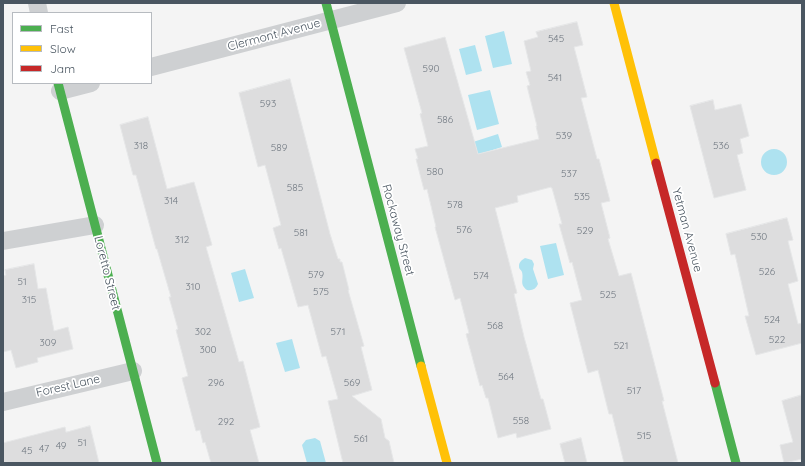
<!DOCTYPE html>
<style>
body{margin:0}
#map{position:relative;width:805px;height:466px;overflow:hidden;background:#f4f4f4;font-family:Quicksand,sans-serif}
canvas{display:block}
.frame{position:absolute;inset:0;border:4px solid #4a5661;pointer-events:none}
.legend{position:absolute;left:12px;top:12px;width:140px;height:72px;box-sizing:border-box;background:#fff;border:1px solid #b7bbc0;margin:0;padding:5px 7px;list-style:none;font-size:12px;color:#4a5661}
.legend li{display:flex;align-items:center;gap:8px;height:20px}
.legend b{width:20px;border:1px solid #b7bbc0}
</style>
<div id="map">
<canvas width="805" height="466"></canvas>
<div class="frame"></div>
<ul class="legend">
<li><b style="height:5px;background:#4caf50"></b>Fast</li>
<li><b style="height:5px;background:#ffc107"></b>Slow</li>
<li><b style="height:5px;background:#c62828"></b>Jam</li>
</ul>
</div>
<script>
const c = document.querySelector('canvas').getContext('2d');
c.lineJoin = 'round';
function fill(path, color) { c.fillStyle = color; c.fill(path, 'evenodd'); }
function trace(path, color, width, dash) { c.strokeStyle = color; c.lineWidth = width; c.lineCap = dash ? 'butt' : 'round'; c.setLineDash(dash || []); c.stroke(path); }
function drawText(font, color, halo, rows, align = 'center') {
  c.font = font + ' Quicksand,sans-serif'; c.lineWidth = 3.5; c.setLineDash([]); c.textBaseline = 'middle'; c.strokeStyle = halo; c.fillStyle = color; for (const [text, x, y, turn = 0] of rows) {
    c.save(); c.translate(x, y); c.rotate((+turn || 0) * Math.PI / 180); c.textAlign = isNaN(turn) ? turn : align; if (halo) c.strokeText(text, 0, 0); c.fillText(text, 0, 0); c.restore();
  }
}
fill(new Path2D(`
 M504,31L512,64L493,68L485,36Z
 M475,45L482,71L466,75L459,49Z
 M490,90L499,124L477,130L468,95Z
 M498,134L502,147L477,155L473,142Z
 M761 162a13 13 0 1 1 26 0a13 13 0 1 1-26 0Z
 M556,243L564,275L548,279L540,246Z
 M525,258L532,260L534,264L533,269L538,284C536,289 532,291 527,290C519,284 524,280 522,272C520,268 519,270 519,266C519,262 522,260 525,258Z
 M245,269L254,298L239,302L231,273Z
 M292,339L300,368L285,372L276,343Z
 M315,438L320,441L326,463H307L302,445L306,440Z`), '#aee2f0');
const building = new Path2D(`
 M577,22L583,45L574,47L587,97L581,98L597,159H599L610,201L601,203L610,238L608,239L619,276L631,273L664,401H662L678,463H624L612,414H609L598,370L588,373L570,303L582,300L572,262L570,263L559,224H562L552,188H551V187L517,196L518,202L495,208L517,293L514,294L524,337L541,399H543L551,429L517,438L516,433L498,438L488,398H486L482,385L480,386L466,334L469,333L460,298L455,300L435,227H436L427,189L424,190L416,159H418L415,149L428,146L420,114L422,113L404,48L445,37L478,154L539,139L536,126H537L527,86L530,85L526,72L531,71L524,41L538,37L536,32Z
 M290,79L330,234L338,259H340V262H342L349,290H348L364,346L361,347L372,390L352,396L381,419L385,438L389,441L394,463H343L328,401L338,399L326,356L322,357L308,305L298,307L281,248L279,249L273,228L281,225L265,165L258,167L239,93Z
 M713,100L715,110L741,104L749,136L740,139L743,153L737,155L746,190L714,198L690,106Z
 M148,117L167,189L194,182L212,245L206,247L239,362L243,361L260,427L250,430L259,463H211L205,442L203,443L200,430L196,431L182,378L188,376L176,330L178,329L169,297H171L157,249H156L136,175H133L120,125Z
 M787,218L793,240L788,241L798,281L788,284L798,324L802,323V343L756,355L745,316H749L735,254L731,255L726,234Z
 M34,264L38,289L46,288L54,331L68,327L73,349L37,358L38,362L16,368L11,350L3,352V276L6,275L5,270Z
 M802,395V459L784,463L780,445L793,442L782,401Z
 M90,426L99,463H3V443L65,427L66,432Z
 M581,438L587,463H565L560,444Z`);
fill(building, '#ddddde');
trace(building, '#e5e6e7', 1);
trace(new Path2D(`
 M37,3L39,13
 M151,67L397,3
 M60,91L91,83
 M3,241L95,225
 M3,402L133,371`), '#ced0d2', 18);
trace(new Path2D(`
 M326,3L421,366
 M58,83L157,463
 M715,383L736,463`), '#4caf50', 9);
trace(new Path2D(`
 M614,3L656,163
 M421,366L447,463`), '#ffc107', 9);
trace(new Path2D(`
 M656,163L715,383`), '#c62828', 9);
drawText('10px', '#707881', null, [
 ["545",556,39],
 ["590",431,69],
 ["541",555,78],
 ["593",268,104],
 ["586",445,120],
 ["539",564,136],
 ["318",141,146],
 ["536",721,146],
 ["589",279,148],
 ["580",435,172],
 ["537",569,174],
 ["585",295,188],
 ["535",582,197],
 ["314",171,201],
 ["578",455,205],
 ["576",464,230],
 ["529",585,231],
 ["581",301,233],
 ["530",759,237],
 ["312",182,240],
 ["526",767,272],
 ["579",316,275],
 ["574",481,276],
 ["51",22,282],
 ["310",193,287],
 ["575",321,292],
 ["525",608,295],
 ["315",29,300],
 ["524",772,320],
 ["568",495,326],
 ["302",203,332],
 ["571",338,332],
 ["522",777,340],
 ["309",48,343],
 ["521",621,346],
 ["300",208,350],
 ["564",506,377],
 ["296",216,383],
 ["569",352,383],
 ["517",634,391],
 ["558",521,421],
 ["292",226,422],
 ["515",644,436],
 ["561",361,439],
 ["51",82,443],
 ["49",61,446],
 ["47",44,449],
 ["45",27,451]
]);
drawText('12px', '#4a5661', '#fff', [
 ["Clermont Avenue",274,35,-15],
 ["Rockaway Street",398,230,75],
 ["Yetman Avenue",687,230,75],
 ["Loretto Street",107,273,76],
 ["Forest Lane",68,386,-13]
]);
</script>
